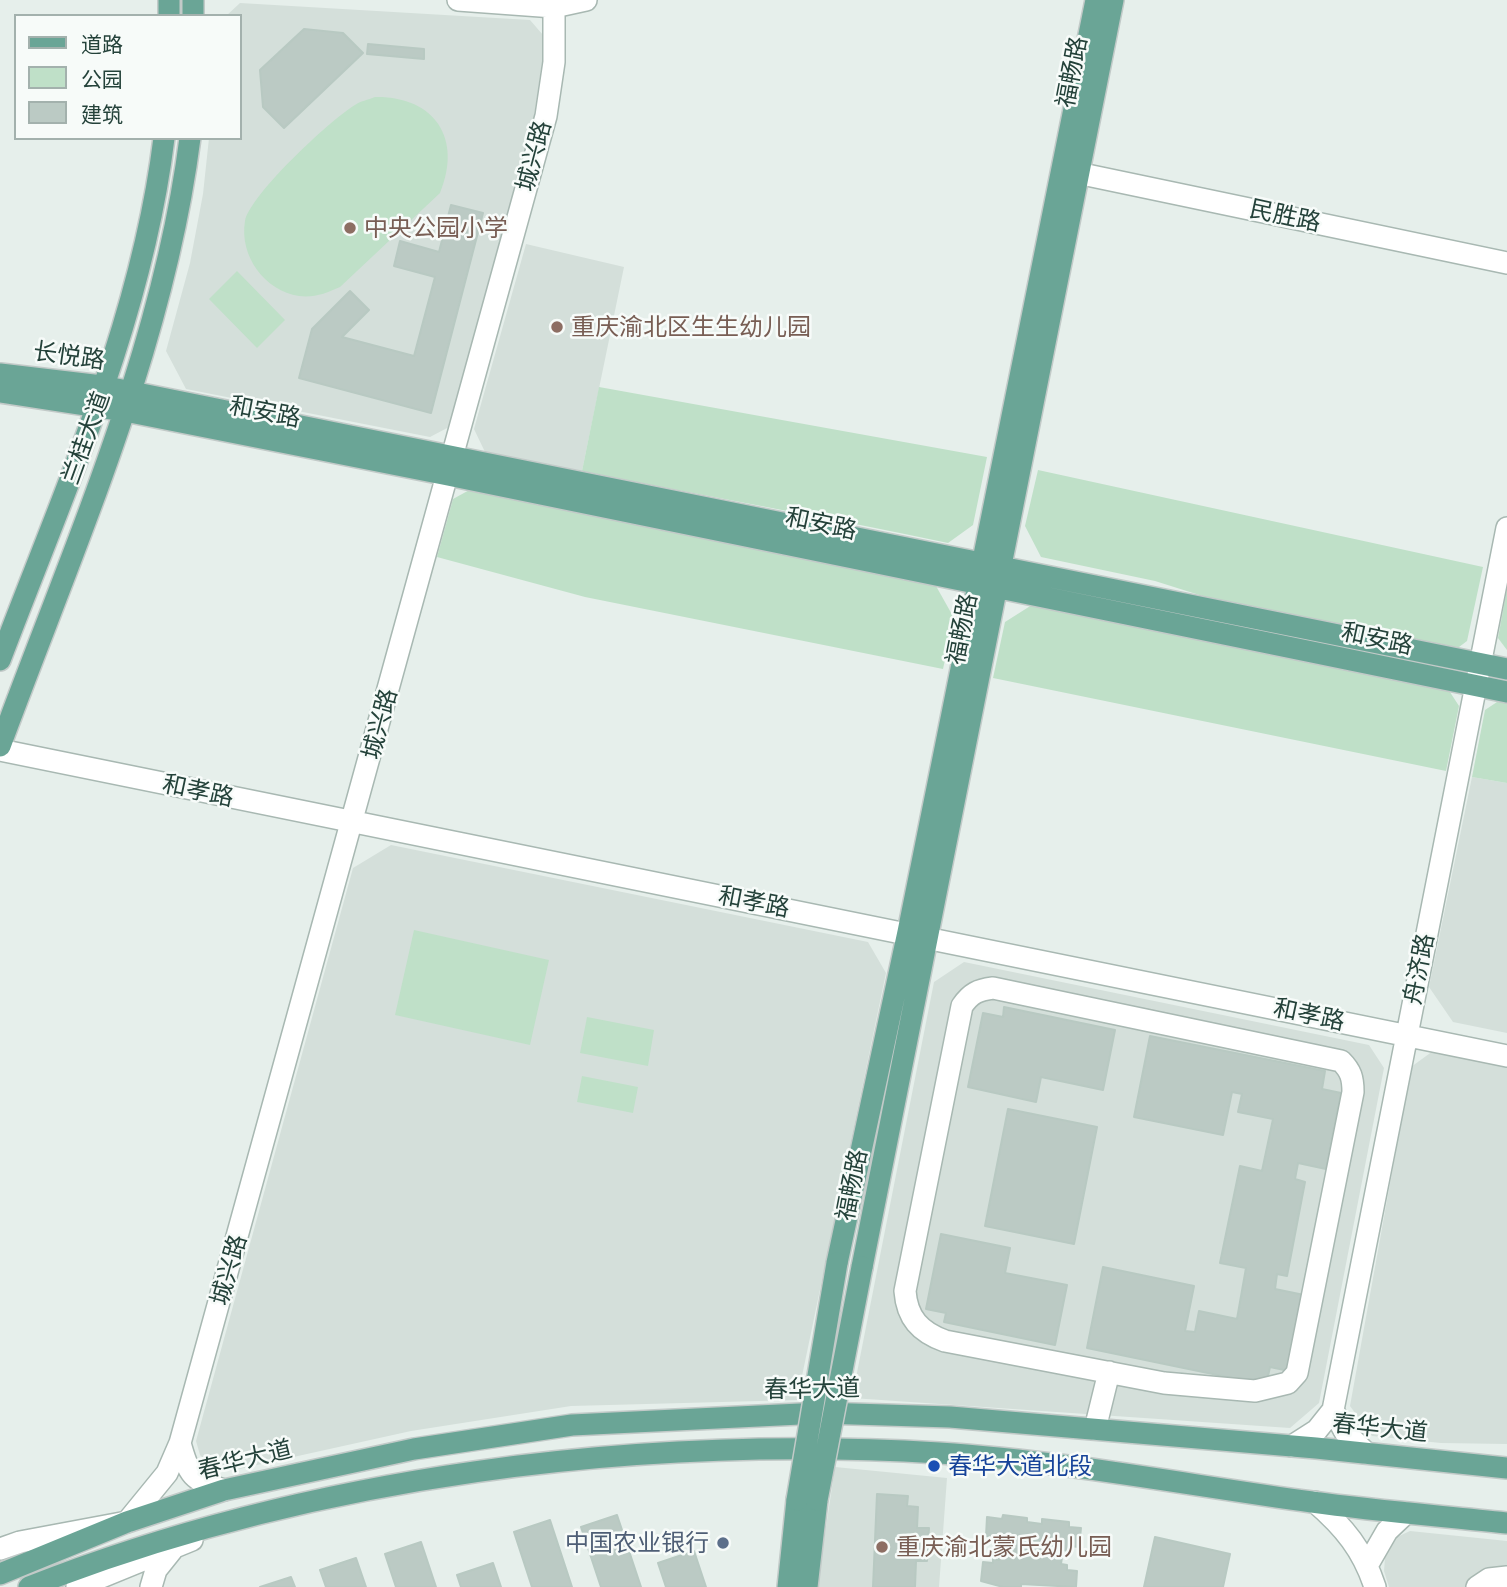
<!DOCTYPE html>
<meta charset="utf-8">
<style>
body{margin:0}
#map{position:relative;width:1507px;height:1587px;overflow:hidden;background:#e6efeb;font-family:Lato,"Noto Sans SC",sans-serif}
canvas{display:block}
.legend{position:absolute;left:14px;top:14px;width:228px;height:126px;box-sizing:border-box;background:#f7fbf9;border:2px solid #a3b1ad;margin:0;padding:9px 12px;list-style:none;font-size:21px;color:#24423a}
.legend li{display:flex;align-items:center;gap:14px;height:35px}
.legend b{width:35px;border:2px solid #a3b1ad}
</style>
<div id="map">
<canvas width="1507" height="1587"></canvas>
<ul class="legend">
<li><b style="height:9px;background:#6aa596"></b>道路</li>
<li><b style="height:19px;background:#bfe0c8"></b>公园</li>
<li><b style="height:19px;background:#bbcac4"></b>建筑</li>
</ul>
</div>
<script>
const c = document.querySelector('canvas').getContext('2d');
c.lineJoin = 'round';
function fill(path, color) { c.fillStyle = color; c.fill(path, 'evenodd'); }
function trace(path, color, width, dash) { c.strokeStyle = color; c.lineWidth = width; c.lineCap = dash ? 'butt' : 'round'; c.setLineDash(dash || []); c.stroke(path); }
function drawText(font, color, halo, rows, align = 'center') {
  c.font = font + ' Lato,"Noto Sans SC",sans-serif'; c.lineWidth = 5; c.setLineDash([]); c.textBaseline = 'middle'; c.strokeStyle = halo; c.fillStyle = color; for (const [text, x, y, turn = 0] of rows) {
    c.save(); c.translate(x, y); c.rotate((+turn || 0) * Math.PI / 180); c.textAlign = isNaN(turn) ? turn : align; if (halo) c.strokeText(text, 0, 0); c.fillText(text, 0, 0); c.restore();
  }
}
fill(new Path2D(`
 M240,3L530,20L543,35L542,62L534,116L449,427L430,437L186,389L166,351L190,263L203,194L209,138H240V16H226Z
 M526,244L624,267L582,471L485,452L474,429Z
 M1472,777L1507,783V1033L1453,1022L1429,987Z
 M391,845L868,942L886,973L797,1400L571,1406L411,1431L230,1471L213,1468L200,1455L196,1441L353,868Z
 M964,962L1369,1045L1384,1068L1319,1403L1290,1428L852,1398L934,982Z
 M1433,1051L1507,1066V1444L1441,1443L1372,1436L1350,1406L1411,1067Z
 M835,1467L947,1478L939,1587H817Z
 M1410,1531L1507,1541V1587H1389L1384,1571L1385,1558L1397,1537Z`), '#d4dfda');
fill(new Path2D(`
 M375,97C434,96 463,138 440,193L340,287C327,293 314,298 299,296C265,291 239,256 245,221C250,195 330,120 355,105C360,101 368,100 375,97Z
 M237,271L285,320L257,348L209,299Z
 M599,387L987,457L973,525L948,543C826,517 704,496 582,471Z
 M1038,470L1483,567L1467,641L1455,650L1212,599L1155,581L1041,557L1025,526Z
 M473,488L936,586L954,618L943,669L585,597L437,557L453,499Z
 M1507,589V650L1498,638Z
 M1035,603L1448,689L1459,706L1446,771L993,678L1005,622Z
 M1503,698L1507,699V783L1472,777L1485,710Z
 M414,930L549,960L530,1045L395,1015Z
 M587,1017L654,1030L648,1066L580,1053Z
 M582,1076L638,1087L633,1113L577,1102Z`), '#bfe0c8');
const building = new Path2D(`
 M304,29L343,33L363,53L284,128L263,107L260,70Z
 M368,44L424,49V59L367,54Z
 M451,205L483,213L431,413L299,378L312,329L350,291L369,310L342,337L414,356L435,277L394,266L400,241L439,252Z
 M1004,1007L1115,1030L1103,1090L1041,1077L1036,1102L968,1087L983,1013L1003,1017Z
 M1150,1036L1325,1071L1322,1089L1341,1093L1326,1169L1298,1163L1295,1179L1305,1182L1287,1276L1277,1274L1275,1289L1304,1295L1289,1371L1270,1367L1266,1385L1087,1348L1103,1267L1194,1286L1185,1331L1195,1332L1199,1311L1237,1319L1246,1268L1220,1263L1240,1166L1262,1171L1273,1119L1238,1112L1242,1094L1232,1092L1223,1135L1134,1117Z
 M1008,1109L1097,1127L1074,1244L985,1226Z
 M941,1234L1010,1248L1005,1273L1067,1285L1055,1345L944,1322L946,1313L926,1309Z
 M877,1494L908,1496L907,1506L918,1507L917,1528H929L927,1561H916L915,1587H873Z
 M617,1515L641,1587H601L581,1527Z
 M1003,1515L1027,1518V1522L1042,1524V1519L1069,1522V1527L1081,1528L1079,1547L1069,1546V1551L1063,1550L1061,1564L1067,1565V1570L1077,1571L1076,1587L1021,1584V1587H1003L981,1581L983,1562L993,1563V1559L999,1560L1000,1541H995L996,1537L986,1536L987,1517L1002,1519Z
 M550,1520L572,1587H532L514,1532Z
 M1155,1537L1230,1554L1223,1587H1144Z
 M421,1542L436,1587H396L385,1554Z
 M694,1551L706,1587H666L658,1563Z
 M356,1558L366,1587H326L320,1570Z
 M493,1563L501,1587H461L457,1575Z
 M291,1577L295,1587H260Z`);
fill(building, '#bbcac4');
trace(building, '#b8c9c2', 2);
const minor = new Path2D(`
 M458,0L554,7L586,0
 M1063,170L1507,263
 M0,750L1507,1056
 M993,988L1341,1061C1351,1071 1353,1078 1353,1092L1297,1373L1288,1383L1255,1391L1164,1383L945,1341C920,1332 907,1318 905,1291L962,1006C971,993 978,990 993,988Z
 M1333,1410L1345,1432L1366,1453
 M1095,1429L1109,1372
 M180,1443C189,1476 192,1480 224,1490
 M1292,1446L1317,1430L1333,1410L1507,528
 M1315,1502C1344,1527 1363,1550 1375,1587
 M0,1549L20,1542L127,1522L167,1473L180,1443L546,116L554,62V0
 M1368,1564L1387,1531L1406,1513
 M77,1587L192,1540
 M151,1587L156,1570L172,1550
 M1477,1587L1489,1579L1507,1577`);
const major = new Path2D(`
 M169,16V0
 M193,16V0
 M0,374L102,386L1507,669
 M0,392L125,411L448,475L1507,692
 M0,660C64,491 142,319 164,138
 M0,746C73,548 163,349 190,138
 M837,1263L908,932L1096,0
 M862,1267L1113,0
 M0,1574L127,1522L224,1490L414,1449L572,1425L821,1413L950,1417L1316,1448L1507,1468
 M29,1587C312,1476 636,1435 939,1453C1064,1461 1188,1485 1312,1502C1377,1511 1442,1516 1507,1523
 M788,1587L797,1500
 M807,1587L817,1500`);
trace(minor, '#a8b8b2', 24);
trace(major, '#c2cac8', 24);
trace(minor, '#fff', 21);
trace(major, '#6aa596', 21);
const majorBridge = new Path2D(`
 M797,1500L837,1263
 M817,1500L862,1267`);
trace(majorBridge, '#c2cac8', 24, []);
trace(majorBridge, '#6aa596', 21);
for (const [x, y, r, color] of [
 [350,228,7,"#8d6e63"],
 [557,327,7,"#8d6e63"],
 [934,1466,7,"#1a4fb4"],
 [723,1543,7,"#5c6f8a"],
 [882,1547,7,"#8d6e63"]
]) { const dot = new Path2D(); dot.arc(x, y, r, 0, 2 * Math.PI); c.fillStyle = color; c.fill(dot); trace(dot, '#f7fbf9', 2.5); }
drawText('24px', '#24423a', '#f7fbf9', [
 ["福畅路",1072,72,-79],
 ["城兴路",534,156,-75],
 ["民胜路",1285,216,12],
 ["长悦路",69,356,8],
 ["和安路",265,412,11],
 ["兰桂大道",86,438,-70],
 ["和安路",821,524,12],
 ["福畅路",962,629,-79],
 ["和安路",1377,639,12],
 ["城兴路",380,724,-75],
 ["和孝路",198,791,12],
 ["和孝路",754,902,11],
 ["舟济路",1419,969,-79],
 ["和孝路",1309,1015,12],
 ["福畅路",852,1185,-79],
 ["城兴路",229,1270,-74],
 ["春华大道",812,1389,-1],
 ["春华大道",1380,1428,6],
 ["春华大道",245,1460,-14]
]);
drawText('24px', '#785e54', '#f7fbf9', [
 ["中央公园小学",364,228],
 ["重庆渝北区生生幼儿园",571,327],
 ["重庆渝北蒙氏幼儿园",896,1547]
], 'left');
drawText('24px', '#164399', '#f7fbf9', [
 ["春华大道北段",948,1466]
], 'left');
drawText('24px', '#4e5e75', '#f7fbf9', [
 ["中国农业银行",709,1543]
], 'right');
</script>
